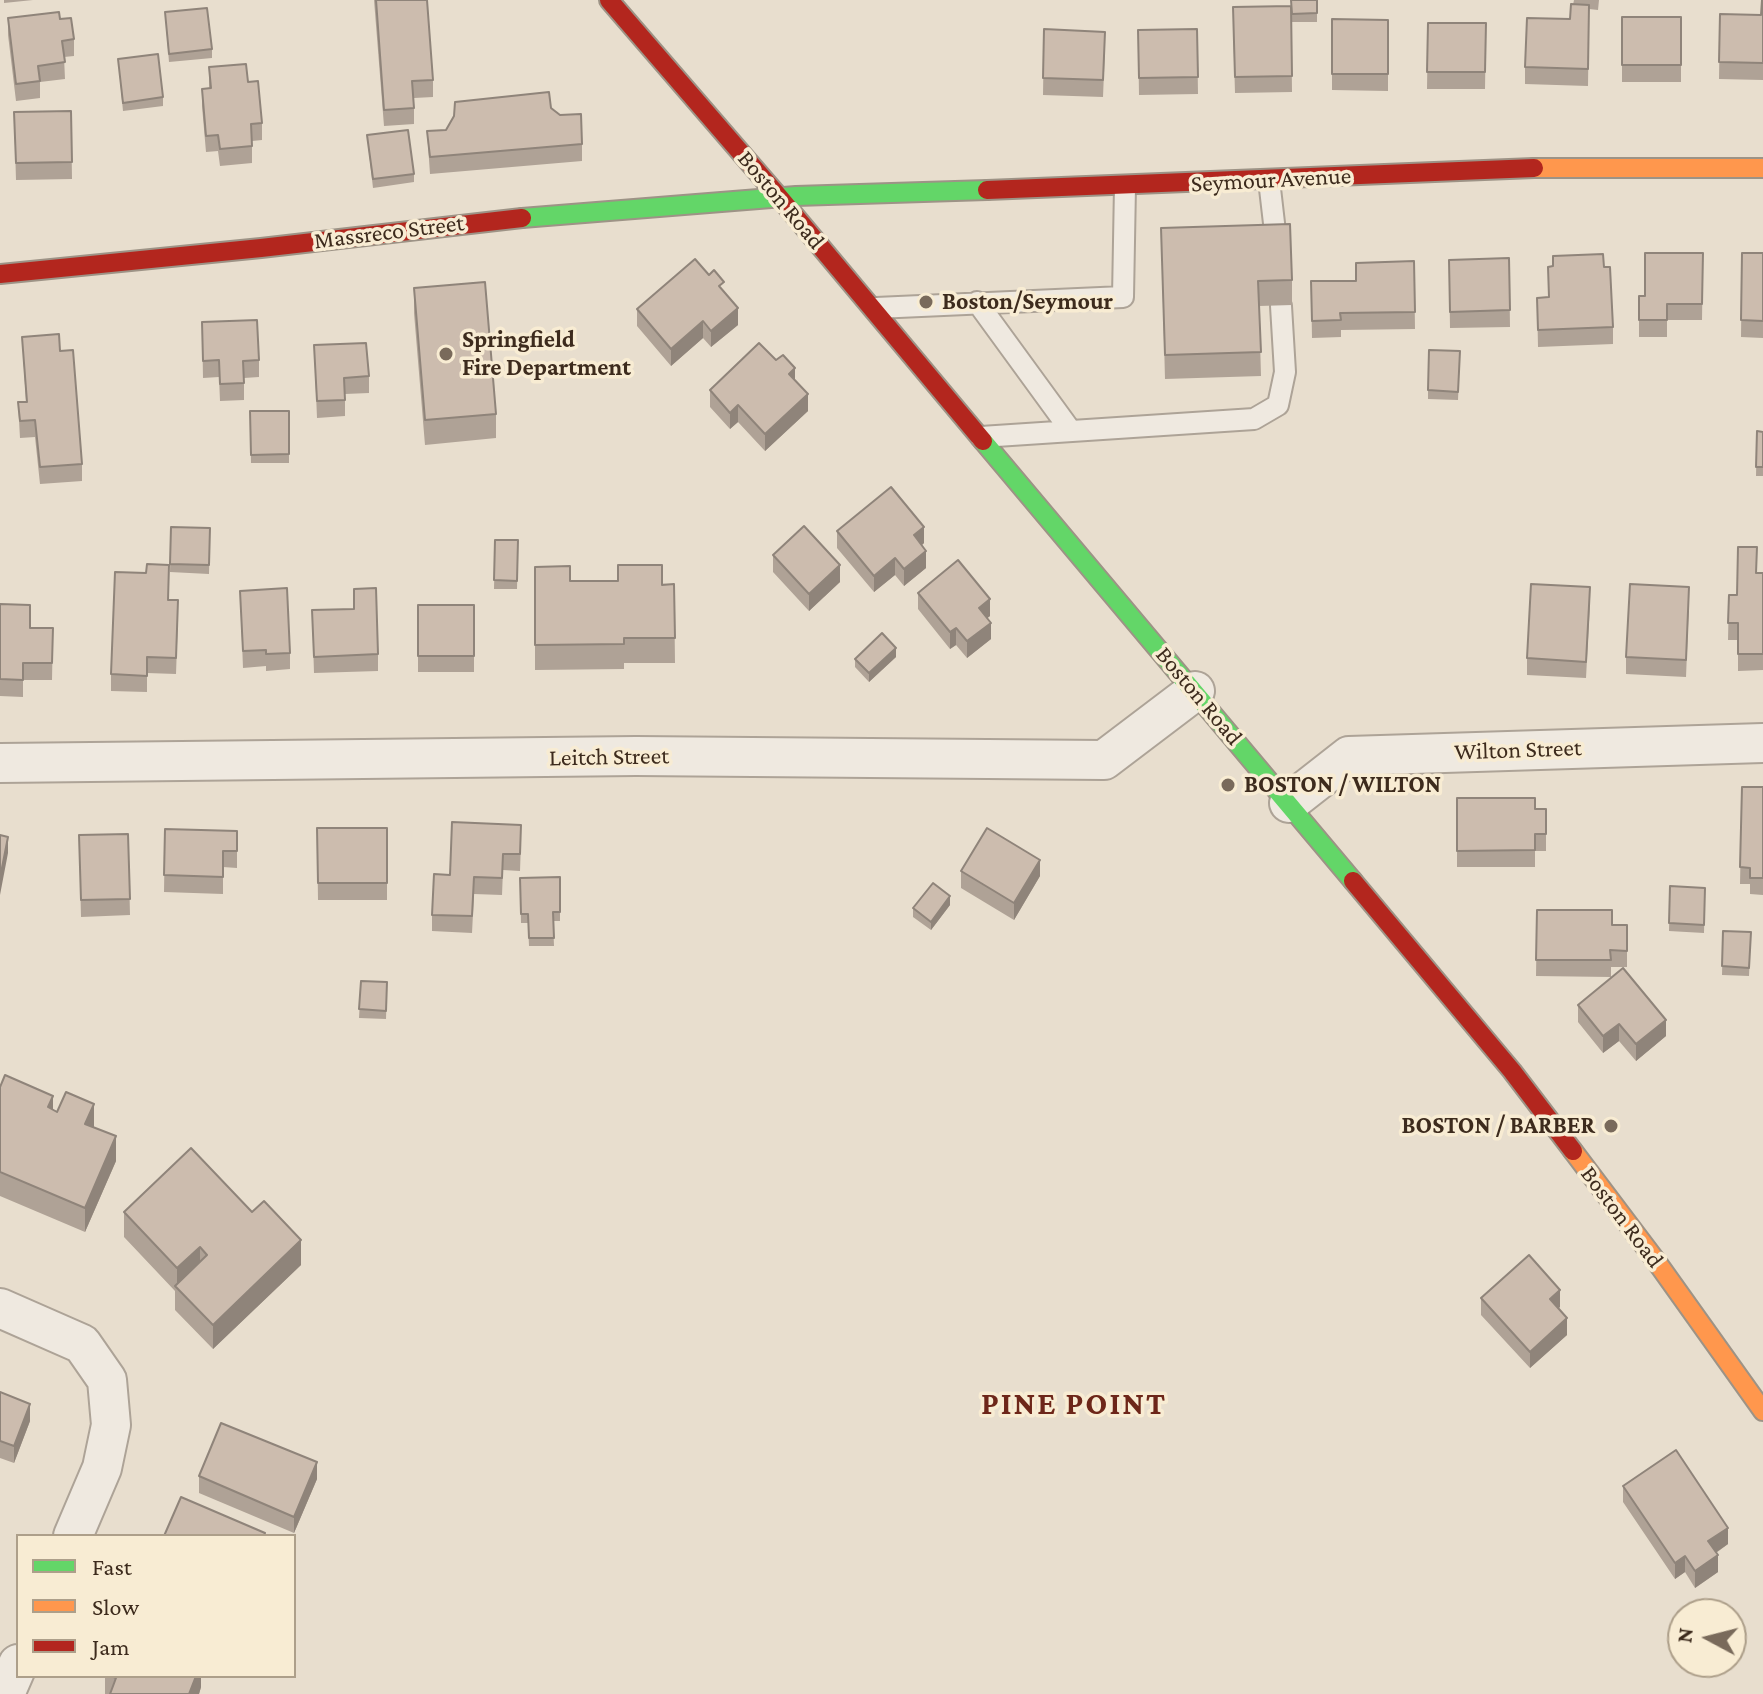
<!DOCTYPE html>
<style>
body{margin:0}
#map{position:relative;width:1763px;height:1694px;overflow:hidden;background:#e8dece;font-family:"Crimson Pro",serif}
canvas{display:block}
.legend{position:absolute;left:16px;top:1534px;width:280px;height:144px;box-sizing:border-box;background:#f8ecd3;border:2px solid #ad9f8a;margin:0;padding:10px 14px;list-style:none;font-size:24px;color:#3d2b1d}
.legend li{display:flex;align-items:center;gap:16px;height:40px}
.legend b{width:40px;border:2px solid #ad9f8a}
.north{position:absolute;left:1667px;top:1598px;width:80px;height:80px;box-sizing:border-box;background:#f8ecd3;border:2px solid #ad9f8a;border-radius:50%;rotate:277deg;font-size:22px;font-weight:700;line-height:32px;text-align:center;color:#3d2b1d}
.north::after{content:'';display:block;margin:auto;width:28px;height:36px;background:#796a5b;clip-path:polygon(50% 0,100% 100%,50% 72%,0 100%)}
</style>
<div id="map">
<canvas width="1763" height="1694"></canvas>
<ul class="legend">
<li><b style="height:10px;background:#63d668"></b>Fast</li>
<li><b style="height:10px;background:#ff974d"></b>Slow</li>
<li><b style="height:10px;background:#b3261e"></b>Jam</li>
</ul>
<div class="north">N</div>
</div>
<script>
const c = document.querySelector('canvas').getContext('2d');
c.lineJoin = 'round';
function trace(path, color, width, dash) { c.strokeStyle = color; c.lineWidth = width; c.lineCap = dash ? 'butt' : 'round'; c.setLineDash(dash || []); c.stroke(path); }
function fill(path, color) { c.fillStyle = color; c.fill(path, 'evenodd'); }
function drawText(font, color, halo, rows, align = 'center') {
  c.font = font + ' "Crimson Pro",serif'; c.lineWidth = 7; c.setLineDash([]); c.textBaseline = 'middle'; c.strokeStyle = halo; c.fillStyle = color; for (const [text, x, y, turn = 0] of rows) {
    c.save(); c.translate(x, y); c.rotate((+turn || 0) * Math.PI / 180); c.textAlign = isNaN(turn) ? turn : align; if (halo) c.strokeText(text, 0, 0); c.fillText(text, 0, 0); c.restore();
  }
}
const lane = new Path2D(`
 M1269,180L1277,249
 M977,302L1071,431
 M876,308L1123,297L1125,186
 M981,437L1254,419L1278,405L1285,372L1281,306`);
const street = new Path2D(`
 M0,763L636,756L1104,760L1195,691
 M1289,803L1349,756L1763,743
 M0,1308L82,1344L107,1380L111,1425L102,1468L73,1536
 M5,1694L18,1664`);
const fast = new Path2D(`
 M522,218L796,196L987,190
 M983,441L1353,881`);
const slow = new Path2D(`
 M1534,168H1763
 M1573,1151L1656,1261L1763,1411`);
const jam = new Path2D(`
 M609,0L779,197L983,441
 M987,190L1534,168
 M0,274L261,248L522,218
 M1353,881L1512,1071L1573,1151`);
trace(lane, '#ada397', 24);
trace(street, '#ada397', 42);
trace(fast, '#9d9386', 22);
trace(slow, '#9d9386', 22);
trace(jam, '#9d9386', 22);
trace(lane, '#efe9e0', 20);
trace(street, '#efe9e0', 38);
trace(fast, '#63d668', 18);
trace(slow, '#ff974d', 18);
trace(jam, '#b3261e', 18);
fill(new Path2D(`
 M4,0H33L4,3Z
 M374,0H427L433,80V97L414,98V124L384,126Z
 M1291,0H1317V22H1292Z
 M1574,0H1599L1598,10L1589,9L1588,86L1525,84V67L1570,19Z
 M1763,0V80L1719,79L1720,14L1761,15Z
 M1291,6L1292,92L1235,93L1233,24Z
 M165,12L212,49V58L169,62Z
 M1622,17H1681V82H1622Z
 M8,18L60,19L74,39V56L64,57L65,79L40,82V98L16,101L8,35Z
 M1332,19L1388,20V91L1332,90Z
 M1428,23H1486L1485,89H1427Z
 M1044,29L1105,48L1103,97L1043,95Z
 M1197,29L1198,94L1139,95L1138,30Z
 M118,59L163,97V106L123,111Z
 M209,67L248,82L262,123V140L252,141V163L220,166L218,151L206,152L202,106V89L209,88Z
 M551,108L582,144V161L430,174L427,131L446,130Z
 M71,111L72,179L16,180L14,112Z
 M367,135L414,174V182L373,188Z
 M1161,228L1292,280V305L1259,306L1261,376L1165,379Z
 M1703,253L1702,320H1667V337H1639V296H1645Z
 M1742,253H1763V338L1741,337Z
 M1509,258L1510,327L1450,328L1449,260Z
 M1414,261L1415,329L1341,330V337L1312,338L1311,281H1356Z
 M1548,267H1604L1613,327V344L1538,347L1537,298L1548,297Z
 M414,288L496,414V438L425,445L414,313Z
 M724,291L738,325L711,347L703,338L671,366L637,326V309Z
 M202,322L259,360V377L244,378V400L220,401L219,377L203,378Z
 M22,337L60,351L82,464V481L40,484L35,437L20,438L18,402H26Z
 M314,345L369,376V393L345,394V416L317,418Z
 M1460,351L1458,400L1428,399V390Z
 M795,381L808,411L765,451L738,422L730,429L710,407V390Z
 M250,411H289V463H251Z
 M1757,431L1763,432V476H1756Z
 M171,527L210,528L209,574L170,572Z
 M837,531L924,543L922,545L926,568L904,586L895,575L874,592L837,548Z
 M495,540H518L517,589H494Z
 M773,555L840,582L809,611L773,572Z
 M535,567L570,581L674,584L675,663H624V669L535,670Z
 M1757,573H1763V670L1738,671V640H1728L1729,595H1737Z
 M240,591L290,653V669L266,671V666L243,668Z
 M918,593L990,616L987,618L991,639L967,658L956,645L950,649L918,609Z
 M168,600L178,617L176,674L147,673V692L111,691V674Z
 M1590,603L1586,678L1527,675V658Z
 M1689,603L1686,677L1626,674V657Z
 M0,604L30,628H53L52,680H23V697L0,696Z
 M418,605H474V672H418Z
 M312,610L378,654V671L314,673Z
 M896,657L869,682L855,667V659Z
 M1742,787H1763V895L1750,894V884H1740Z
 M1457,798L1535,809H1546V851H1535V867H1457Z
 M317,828H387V900H318Z
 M165,829L237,831V868L223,867V894L164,892Z
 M128,834L130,915L81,917L79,835Z
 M521,842L520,871L503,870L502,895L474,894L472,933L432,931V915L450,875Z
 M961,871L1040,876L1014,920L961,888Z
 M560,877V921H553L554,946H529L528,923H521L520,878Z
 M1670,886L1705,888L1704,933L1669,931Z
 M950,905L931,930L913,917V908Z
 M1537,910L1612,925H1627V967H1611V977L1536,976Z
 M1723,931L1751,932L1749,976L1722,975Z
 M361,981L387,982L386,1019L359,1018Z
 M1578,1005L1666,1036L1636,1061L1619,1041L1603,1053L1578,1022Z
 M0,1087L94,1127L116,1161L85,1232L0,1196Z
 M124,1212L301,1265L213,1349L175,1310V1291L124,1237Z
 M1481,1298L1560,1307L1558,1308L1567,1335L1530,1368L1481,1315Z
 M0,1392L30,1421L14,1463L0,1458Z
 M199,1476L317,1479L294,1533L199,1493Z
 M1623,1486L1728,1544L1716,1553L1718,1572L1695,1588L1685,1572L1675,1579L1623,1502Z
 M105,1676H201V1687L199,1694H105Z`), '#afa296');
fill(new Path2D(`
 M738,308V325L711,347V331Z
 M703,321V338L671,366V349Z
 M795,368V385L789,374Z
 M808,394V411L765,451V434Z
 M738,405V422L730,429V413Z
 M924,527V543L914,552V535Z
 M926,551V568L904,586V569Z
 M895,558V575L874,592V576Z
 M840,565V582L809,611V594Z
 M990,599V616L979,625V608Z
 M991,623V639L967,658V641Z
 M956,628V645L950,649V632Z
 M896,648V657L869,682V673Z
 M8,837V853L0,895V878Z
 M1040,860V876L1014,920V903Z
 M950,896V905L931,930V922Z
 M1666,1020V1036L1636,1061V1044Z
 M1619,1024V1041L1603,1053V1036Z
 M53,1096V1121L48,1107Z
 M94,1104V1128L85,1124Z
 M116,1136V1161L85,1232V1208Z
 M301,1240V1265L213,1349V1325Z
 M200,1247V1272L177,1288V1268Z
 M1560,1290V1307L1550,1316V1299Z
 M1567,1318V1335L1530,1368V1352Z
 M30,1404V1421L14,1463V1446Z
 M317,1462V1479L294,1533V1517Z
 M1728,1528V1544L1708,1558V1541Z
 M1718,1555V1572L1695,1588V1571Z
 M1685,1556V1572L1675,1579V1563Z
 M196,1676H201V1687L199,1694H189Z`), '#8f847a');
const building = new Path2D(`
 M376,0H427L433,80L412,81L414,108L384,110Z
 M1291,0H1317V13L1292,14Z
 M1762,0H1763V63L1719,62L1720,14L1761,15Z
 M1571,4L1589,5L1588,69L1525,67L1527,18L1570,19Z
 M1291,6L1292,76L1235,77L1233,7Z
 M207,8L212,49L169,54L165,12Z
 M59,12L60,19L71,18L74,39L62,41L65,62L38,66L40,81L16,84L8,18Z
 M1622,17H1681V65H1622Z
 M1332,19L1388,20V74H1332Z
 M1428,23H1486L1485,72H1427Z
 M1044,29L1105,32L1103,80L1043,78Z
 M1197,29L1198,77L1139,78L1138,30Z
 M158,54L163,97L123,103L118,59Z
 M246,64L248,82L258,81L262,123L251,124L252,146L220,149L218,135L206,136L202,89L211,88L209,67Z
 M549,92L551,108L560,115L581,114L582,144L430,157L427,131L446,130L454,116L455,102Z
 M71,111L72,162L16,163L14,112Z
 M408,130L414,174L373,179L367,135Z
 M1290,224L1292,280L1258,281L1261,352L1165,355L1161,228Z
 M1645,253H1703L1702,304H1667V320H1639V296H1645Z
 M1742,253H1763V321L1741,320Z
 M1603,254L1604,267H1610L1613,327L1538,330L1537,298L1549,297L1548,267L1553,266V256Z
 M1509,258L1510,310L1450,312L1449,260Z
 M695,259L709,275L714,270L724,282L719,286L738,308L711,331L703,321L671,349L637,309Z
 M1414,261L1415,312L1340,313L1341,320L1312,321L1311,281H1356V263Z
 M485,282L496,414L425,420L414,288Z
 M257,320L259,360L243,361L244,383L220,384L219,360L203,361L202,322Z
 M59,334L60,351L73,350L82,464L40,467L35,420L20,421L18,402H27L22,337Z
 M366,343L369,376L344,378L345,400L317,401L314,345Z
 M759,343L776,360L783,355L795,368L789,374L808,394L765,434L738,405L730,413L710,390Z
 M1429,350L1460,351L1458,392L1428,390Z
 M250,411H289V454L251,455Z
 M1757,431L1763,432V467H1756Z
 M891,487L924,527L914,535L926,551L904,569L895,558L874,576L837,531Z
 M804,526L840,565L809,594L773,555Z
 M171,527L210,528L209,565L170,564Z
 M495,540H518L517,581L494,580Z
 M1738,547H1757L1756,573H1763V654H1738V623H1728L1729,595H1737Z
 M958,560L990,599L979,608L991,623L967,641L956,628L950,632L918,593Z
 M147,564L169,565L168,600H178L176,658L147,657V676L111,674L115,572L146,573Z
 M618,565H662V585L674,584L675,638H624V644L535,645V567L570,566V581H618Z
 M1531,584L1590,587L1586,662L1527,658Z
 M1630,584L1689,587L1686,660L1626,657Z
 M287,588L290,653L266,654V650L243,651L240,591Z
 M376,588L378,654L314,657L312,610L354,609V589Z
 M0,604L30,605V628H53L52,663H23V680L0,679Z
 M418,605H474V656H418Z
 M882,633L896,648L869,673L855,659Z
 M1742,787H1763V878H1750V868L1740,867Z
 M1457,798H1535V809H1546V834H1535V850L1457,851Z
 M452,822L521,825L520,854H503L502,878L474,877L472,916L432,915L434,874L450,875Z
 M317,828H387V883H318Z
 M987,828L1040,860L1014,903L961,871Z
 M165,829L237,831V851H223V877L164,875Z
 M128,834L130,899L81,900L79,835Z
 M0,835L8,837L0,878Z
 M560,877V912H553L554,938H529L528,914H521L520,878Z
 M933,883L950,896L931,922L913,908Z
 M1670,886L1705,888L1704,925L1669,923Z
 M1537,910H1612V925H1627V951L1610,950L1611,960H1536Z
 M1723,931L1751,932L1749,968L1722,966Z
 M1623,968L1666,1020L1636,1044L1619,1024L1603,1036L1578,1005Z
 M361,981L387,982L386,1011L359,1009Z
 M5,1075L53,1096L48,1107L57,1112L66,1092L94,1104L85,1124L116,1136L85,1208L0,1172V1087Z
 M191,1148L252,1212L264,1201L301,1240L213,1325L175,1286L207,1255L200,1247L177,1268L124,1212Z
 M1529,1255L1560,1290L1550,1299L1567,1318L1530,1352L1481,1298Z
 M0,1392L30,1404L14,1446L0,1441Z
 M221,1423L317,1462L294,1517L199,1476Z
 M1676,1450L1728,1528L1708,1541L1718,1555L1695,1571L1685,1556L1675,1563L1623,1486Z
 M181,1497L265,1533L264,1536H164Z
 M111,1676H196L189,1694H110L116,1678Z`);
fill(building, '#ccbcae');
trace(building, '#8f847a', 2);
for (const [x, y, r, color] of [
 [926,302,8,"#796a5b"],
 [446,354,8,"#796a5b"],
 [1228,785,8,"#796a5b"],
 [1611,1126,8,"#796a5b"]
]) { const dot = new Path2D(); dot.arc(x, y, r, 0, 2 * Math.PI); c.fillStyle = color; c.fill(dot); trace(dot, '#f8ecd3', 3); }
drawText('24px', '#3d2b1d', '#f8ecd3', [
 ["Seymour Avenue",1271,180,-3],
 ["Boston Road",781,200,50],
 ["Massreco Street",389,232,-7],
 ["Boston Road",1199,696,50],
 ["Wilton Street",1518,750,-2],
 ["Leitch Street",609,757,-1],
 ["Boston Road",1622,1217,53]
]);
drawText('bold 24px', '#3d2b1d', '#f8ecd3', [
 ["Boston/Seymour",942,302],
 ["Springfield",462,340],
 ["Fire Department",462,368],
 ["BOSTON / WILTON",1244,785],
 ["BOSTON / BARBER",1595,1126,"right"]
], 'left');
c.letterSpacing = '2px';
drawText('bold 32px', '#6d2619', '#f8ecd3', [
 ["PINE POINT",1074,1404]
]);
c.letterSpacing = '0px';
</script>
